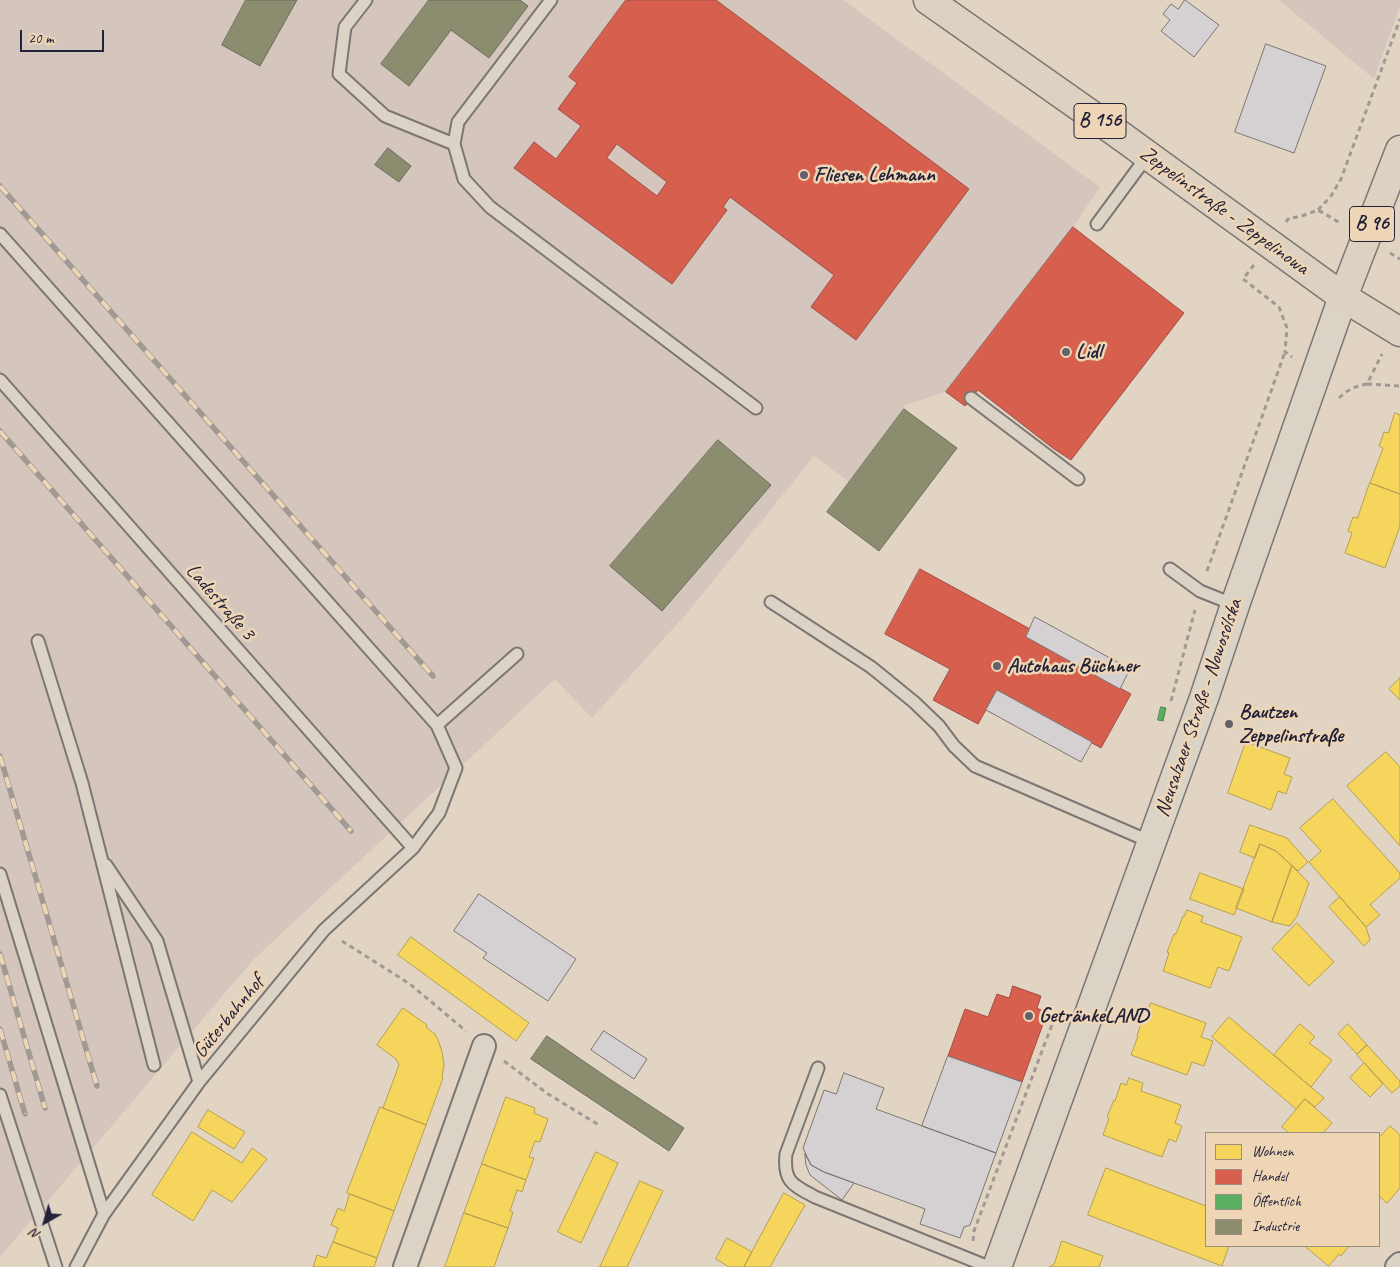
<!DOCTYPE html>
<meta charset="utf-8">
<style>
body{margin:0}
#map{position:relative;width:1400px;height:1267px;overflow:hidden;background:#e1d4c2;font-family:Caveat,sans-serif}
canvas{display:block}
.legend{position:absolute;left:1205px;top:1132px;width:175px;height:115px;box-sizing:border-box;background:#eed5b5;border:1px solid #9c8d84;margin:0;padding:6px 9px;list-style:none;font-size:15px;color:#22223b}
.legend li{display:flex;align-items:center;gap:10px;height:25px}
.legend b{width:25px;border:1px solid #9c8d84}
.north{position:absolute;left:20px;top:1197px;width:50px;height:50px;-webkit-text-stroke:4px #eed5b5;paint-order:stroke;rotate:218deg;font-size:14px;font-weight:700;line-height:20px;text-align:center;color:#22223b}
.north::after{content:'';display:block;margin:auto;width:18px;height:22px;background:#22223b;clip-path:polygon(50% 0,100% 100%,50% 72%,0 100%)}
.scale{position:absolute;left:20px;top:30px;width:84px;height:22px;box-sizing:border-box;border:2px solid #22223b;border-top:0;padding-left:6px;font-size:15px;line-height:18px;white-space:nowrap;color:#22223b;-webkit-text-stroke:4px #eed5b5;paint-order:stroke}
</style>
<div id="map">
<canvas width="1400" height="1267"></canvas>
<ul class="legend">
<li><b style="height:14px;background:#f6d55c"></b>Wohnen</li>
<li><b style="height:14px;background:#d6604d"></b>Handel</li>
<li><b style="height:14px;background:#5aae61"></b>Öffentlich</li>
<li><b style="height:14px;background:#8c8c6e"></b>Industrie</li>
</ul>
<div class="north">N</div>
<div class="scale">20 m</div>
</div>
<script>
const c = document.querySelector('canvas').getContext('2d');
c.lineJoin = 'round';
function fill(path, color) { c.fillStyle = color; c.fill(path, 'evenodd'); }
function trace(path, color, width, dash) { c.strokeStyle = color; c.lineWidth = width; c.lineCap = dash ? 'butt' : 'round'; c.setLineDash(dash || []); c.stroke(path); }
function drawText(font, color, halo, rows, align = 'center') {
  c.font = font + ' Caveat,sans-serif'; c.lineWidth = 5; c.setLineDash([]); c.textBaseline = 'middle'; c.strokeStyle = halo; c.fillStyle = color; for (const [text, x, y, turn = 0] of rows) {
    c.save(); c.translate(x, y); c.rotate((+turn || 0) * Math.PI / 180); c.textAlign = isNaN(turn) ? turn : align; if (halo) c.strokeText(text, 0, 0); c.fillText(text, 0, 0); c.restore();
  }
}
fill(new Path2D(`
 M0,0H843L1100,187L1073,227L946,392L905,405L849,482L814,456L688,612L592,718L555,679L253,960L0,1257Z
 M1279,0H1400V6L1374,79Z`), '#d4c6bd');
const homes = new Path2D(`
 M1395,413L1400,415V494L1370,483L1383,448L1379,446L1384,432L1388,433Z
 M1370,483L1400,494V526L1385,568L1345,553L1352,533L1348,531L1353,517L1357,518Z
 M1400,678V700L1389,689Z
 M1246,742L1290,758L1284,774L1292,777L1286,794L1278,791L1271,810L1228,793Z
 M1386,752L1400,767V846L1347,786Z
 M1333,799L1400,873V878L1370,905L1380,915L1366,927L1309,862L1321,851L1300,828Z
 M1250,825L1287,838L1308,862L1298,871L1276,851L1260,844L1255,858L1240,852Z
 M1260,844L1276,851L1292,866L1272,922L1236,908Z
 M1292,866L1309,883L1297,916L1290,926L1272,922Z
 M1200,873L1244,889L1234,915L1190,899Z
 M1340,897L1366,927L1370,940L1364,946L1329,907Z
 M1187,910L1203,916L1201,922L1242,937L1229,971L1218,967L1210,988L1163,971L1169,953L1167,952L1174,934H1176L1183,916H1184Z
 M1297,923L1334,962L1309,986L1272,949Z
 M411,937L529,1023L516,1041L398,955Z
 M1151,1003L1206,1023L1201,1037L1213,1041L1204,1066L1192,1062L1187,1075L1131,1055L1138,1036H1137L1142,1020L1144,1021Z
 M403,1008L427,1025L426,1027L435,1034L438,1040L442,1051L444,1065L442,1077L443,1078L426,1125L383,1108L399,1065L396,1059L377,1045Z
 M1229,1017L1311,1087L1324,1098L1315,1107L1305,1099L1296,1109L1212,1037Z
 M1300,1024L1315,1037L1309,1043L1332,1060L1311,1087L1274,1055Z
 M1348,1024L1367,1045L1357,1054L1338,1034Z
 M1367,1045L1400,1081V1086L1392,1093L1357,1055Z
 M1364,1063L1383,1084L1370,1097L1350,1078Z
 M1129,1078L1143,1083L1141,1091L1181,1105L1175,1123L1182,1126L1176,1142L1169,1139L1162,1157L1103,1135L1109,1118L1107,1117L1114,1100L1115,1101L1121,1083L1126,1085Z
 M506,1097L535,1108L534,1113L548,1119L540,1142L535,1141L529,1157L534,1158L526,1180L482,1164Z
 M1305,1099L1332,1123L1323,1133H1289L1282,1127Z
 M380,1107L426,1125L394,1211L347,1193Z
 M208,1110L245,1132L234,1149L198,1127Z
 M1390,1126L1400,1135V1188L1387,1203L1379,1196V1135L1380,1136Z
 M192,1132L242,1163L252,1148L267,1159L232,1202L212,1190L193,1221L152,1195Z
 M596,1152L618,1163L581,1243L558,1232Z
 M482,1164L526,1180L522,1192L517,1190L510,1211L513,1212L508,1228L464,1213Z
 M1106,1168L1206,1206V1246H1229L1222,1266L1088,1215Z
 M640,1181L663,1191L627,1267H600Z
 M784,1193L805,1205L770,1267H744Z
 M350,1194L394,1211L377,1258L333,1242L338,1228L331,1225L338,1208L344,1211Z
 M464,1213L508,1228L494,1267H445Z
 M727,1238L752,1252L744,1267H729L716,1259Z
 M1062,1241L1103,1256L1099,1267H1049L1054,1264Z
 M333,1242L377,1258L374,1267H313L317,1255L326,1258Z
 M1305,1246H1349L1341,1256L1339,1254L1329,1266Z`);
fill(homes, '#f6d55c');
trace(homes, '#b69f52', 1);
const shops = new Path2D(`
 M626,0H716L969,189L856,340L811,307L834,275L730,197L723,207L727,210L672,284L514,168L534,142L556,159L581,126L558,109L577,83L569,77ZM617,144L667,182L657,196L607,158Z
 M1073,227L1184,313L1071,460L1054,449L978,390L965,406L946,392Z
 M920,569L1030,629L1026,637L1131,694L1101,748L997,690L978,724L933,700L950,669L885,634Z
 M1013,986L1041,996L1037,1008L1047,1013L1022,1082L948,1056L965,1009L988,1017L997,994L1009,998Z`);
fill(shops, '#d6604d');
trace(shops, '#a04d48', 1);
const public = new Path2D(`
 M1161,707L1166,708L1163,721L1158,720Z`);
fill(public, '#5aae61');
trace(public, '#498456', 1);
const industry = new Path2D(`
 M246,0H297L260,66L222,45Z
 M429,0H520L528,6L489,58L451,30L409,86L381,64Z
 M388,148L411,166L399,182L375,165Z
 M904,409L957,448L879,551L827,512Z
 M718,440L771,485L662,611L610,566Z
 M547,1036L608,1078L684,1128L669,1151L531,1059Z`);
fill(industry, '#8c8c6e');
trace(industry, '#6c6c5f', 1);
const building = new Path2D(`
 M1185,0L1219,25L1194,57L1161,31L1170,20L1163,14L1171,4L1178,9Z
 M1266,44L1326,66L1294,153L1235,132Z
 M1035,617L1130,669L1120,689L1026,637Z
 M997,690L1092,742L1081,762L986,710Z
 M479,894L576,959L548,1001L483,958L487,953L454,931Z
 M604,1031L647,1059L634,1079L591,1050Z
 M948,1056L1022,1082L996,1153L922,1126Z
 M844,1073L884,1088L876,1109L996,1153L970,1225L964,1227L960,1238L920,1224L925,1209L824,1172L811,1165L803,1148L824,1090L836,1094Z
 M805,1154L811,1165L824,1172L854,1183L842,1200L810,1175L806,1165Z`);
fill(building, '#d5d1d2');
trace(building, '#7c7673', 1);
const lane = new Path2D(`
 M366,0L345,27L339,74L385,116L454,144
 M551,0L458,122L454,144L464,179L490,207L756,408
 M1097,224L1148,155
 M0,234L437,725L456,768L439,813L413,848L324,930L199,1082L104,1214L76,1267
 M0,380L413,848
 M971,398L1078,479
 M1170,569L1200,591L1235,605
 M771,602L871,667L914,702L939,726L954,746L975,766L1151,842
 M38,641L82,783L154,1065
 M437,725L517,654
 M106,865L157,941L199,1082
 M0,874L104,1214
 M818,1068L786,1154C783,1182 793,1185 815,1197L989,1267
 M0,1095L56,1267`);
const street = new Path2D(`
 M405,1267L484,1046
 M1397,1267L1400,1264`);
const secondary = new Path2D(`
 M997,1267L1204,698L1235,605L1343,297`);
const primary = new Path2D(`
 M928,0L1117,133L1343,297L1400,332
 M1343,297L1400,150`);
trace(lane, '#7c7673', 15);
trace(street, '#7c7673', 26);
trace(secondary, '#7c7673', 31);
trace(primary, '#7c7673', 31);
trace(new Path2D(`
 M1318,210L1331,196L1341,179L1400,19
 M1286,222L1289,218L1299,217L1318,210L1342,224
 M1390,253L1400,259
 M1254,265L1243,279L1279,307L1287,328L1285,352L1292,357
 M1367,384L1400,386
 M1339,398C1347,390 1355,386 1367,384L1382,354
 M1207,571L1285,352
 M1171,701L1195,610
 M342,941L410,984L466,1031
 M504,1061L548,1094L599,1125
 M973,1241L974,1231L1053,1022L1057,1018`), '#a09994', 3, [5, 4]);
trace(lane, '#dcd3c7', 11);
trace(street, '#dcd3c7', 22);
trace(secondary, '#dcd3c7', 28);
trace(primary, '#ddd2c1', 28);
const rail = new Path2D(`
 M0,186L433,676
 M0,431L351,831
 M0,756L97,1086
 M0,954L45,1108
 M0,1029L25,1114`);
trace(rail, '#a09994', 5.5);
trace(rail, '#eed5b5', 4, [11]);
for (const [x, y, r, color] of [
 [804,175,5,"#65606a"],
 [1066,352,5,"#65606a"],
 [997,666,5,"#65606a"],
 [1229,724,5,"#65606a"],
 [1029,1016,5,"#65606a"]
]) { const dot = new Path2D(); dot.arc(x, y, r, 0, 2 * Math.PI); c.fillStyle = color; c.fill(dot); trace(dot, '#eed5b5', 2); }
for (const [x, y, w] of [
 [1100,121,52],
 [1372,224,45]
]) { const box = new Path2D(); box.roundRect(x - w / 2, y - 17.5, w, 35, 4); c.fillStyle = '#eed5b5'; c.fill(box); trace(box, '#22223b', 1); }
drawText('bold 20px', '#22223b', null, [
 ["B 156",1100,121],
 ["B 96",1372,224]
]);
drawText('bold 21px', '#22223b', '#eed5b5', [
 ["Fliesen Lehmann",814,175],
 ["Lidl",1076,352],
 ["Autohaus Büchner",1007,666],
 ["Bautzen",1239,712],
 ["Zeppelinstraße",1239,736],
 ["GetränkeLAND",1039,1016]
], 'left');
drawText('21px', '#22223b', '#eed5b5', [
 ["Zeppelinstraße - Zeppelinowa",1224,211,36],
 ["Ladestraße 3",220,602,49],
 ["Neusalzaer Straße - Nowosólska",1199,708,-71],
 ["Güterbahnhof",229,1017,-51]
]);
</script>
